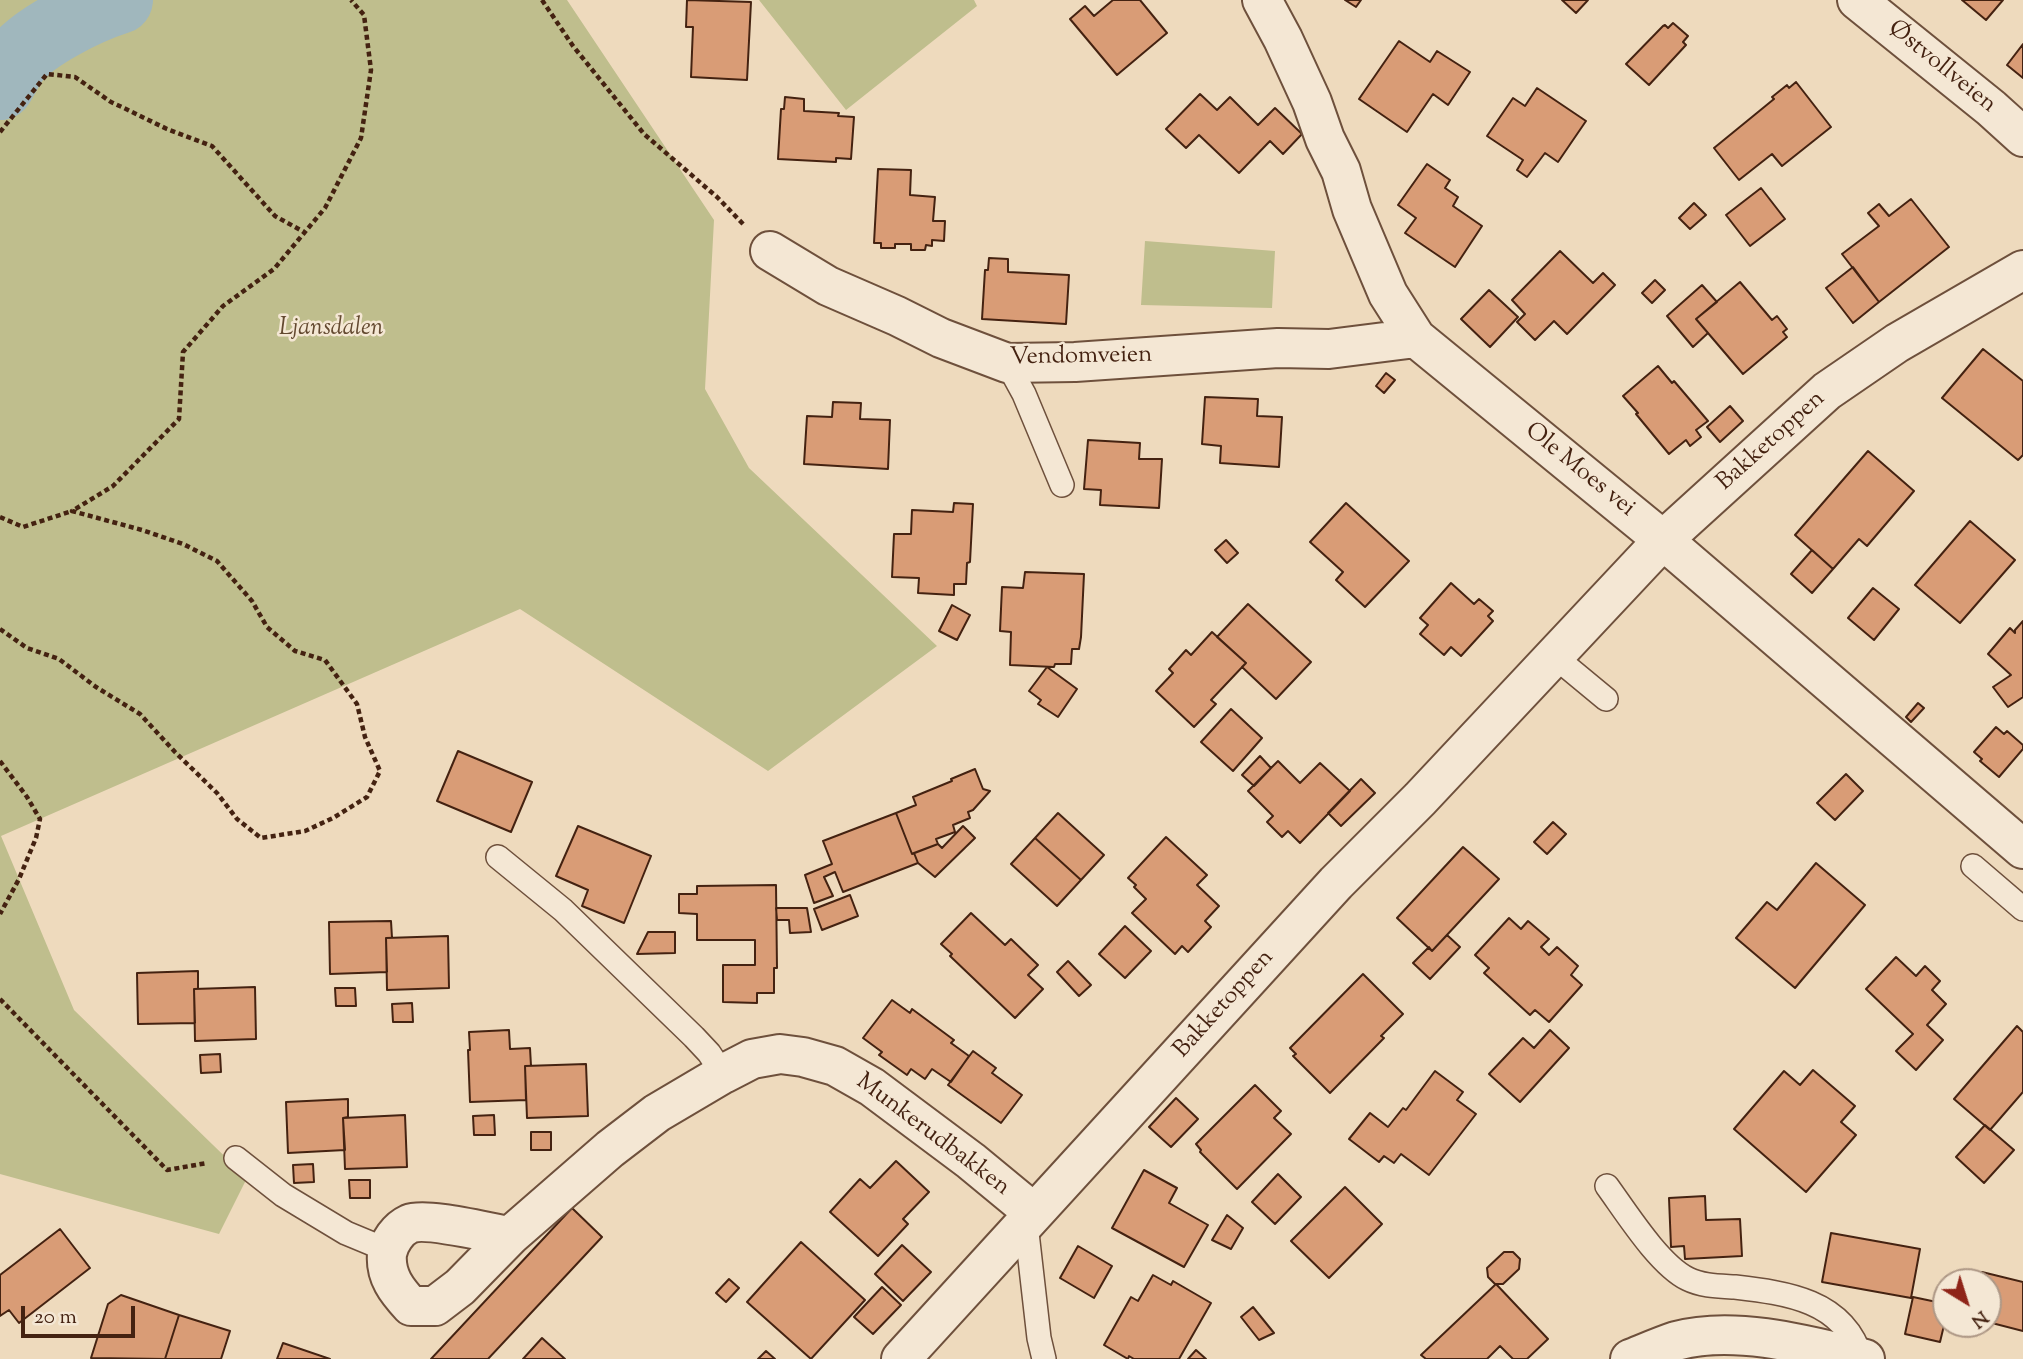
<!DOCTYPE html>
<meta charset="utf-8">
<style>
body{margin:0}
#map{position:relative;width:2023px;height:1359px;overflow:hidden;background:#eedabd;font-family:"Sorts Mill Goudy",serif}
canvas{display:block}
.north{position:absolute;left:1932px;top:1268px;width:70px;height:70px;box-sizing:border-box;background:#f4e7d4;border:2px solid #ae9886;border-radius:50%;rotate:142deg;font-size:19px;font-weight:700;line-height:28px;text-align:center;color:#421}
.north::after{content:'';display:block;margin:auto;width:24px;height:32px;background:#8f2418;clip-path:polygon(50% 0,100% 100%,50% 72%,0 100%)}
.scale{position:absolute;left:21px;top:1306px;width:114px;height:32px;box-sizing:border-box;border:4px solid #421;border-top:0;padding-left:9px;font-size:21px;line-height:24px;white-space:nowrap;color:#421;-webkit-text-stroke:5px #f4e7d4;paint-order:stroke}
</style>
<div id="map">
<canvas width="2023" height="1359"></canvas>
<div class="north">N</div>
<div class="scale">20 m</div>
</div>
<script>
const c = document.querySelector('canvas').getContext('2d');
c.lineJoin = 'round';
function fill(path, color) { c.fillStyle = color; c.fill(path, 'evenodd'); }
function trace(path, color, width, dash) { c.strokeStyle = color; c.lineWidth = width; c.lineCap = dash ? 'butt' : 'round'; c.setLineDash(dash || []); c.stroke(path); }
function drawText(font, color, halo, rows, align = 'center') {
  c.font = font + ' "Sorts Mill Goudy",serif'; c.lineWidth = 5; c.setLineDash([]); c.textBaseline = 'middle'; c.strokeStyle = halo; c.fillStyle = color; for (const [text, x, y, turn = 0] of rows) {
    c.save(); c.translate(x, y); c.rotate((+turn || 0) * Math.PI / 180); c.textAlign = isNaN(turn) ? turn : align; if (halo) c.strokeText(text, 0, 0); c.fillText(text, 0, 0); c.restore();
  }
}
fill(new Path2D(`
 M0,0H567L714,220L705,389L749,468L937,646L768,771L520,609L1,836L74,1010L247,1178L219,1234L0,1174Z
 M759,0H974L977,6L846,110Z
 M1145,241L1275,251L1272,308L1141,305Z`), '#bfbe8d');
trace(new Path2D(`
 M0,86C5,78 9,70 14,62C34,36 88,10 119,0`), '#a0b7bd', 68);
const building = new Path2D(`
 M687,0L751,2L747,80L691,77L693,27H686Z
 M1113,0H1140L1167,33L1117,75L1070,19L1085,6L1094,16Z
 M1345,0H1361L1356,7Z
 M1562,0H1588L1576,13Z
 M1962,0H2003L1986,20Z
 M1673,23L1688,36L1683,42L1686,45L1649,85L1626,64L1663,26L1665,25L1668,28Z
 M1399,41L1430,62L1437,51L1470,72L1448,105L1433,94L1407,132L1359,99Z
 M2023,44V78L2007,65Z
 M1796,82L1831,127L1782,166L1772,154L1739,180L1714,148L1774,99L1772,97L1787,85L1789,88Z
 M1537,88L1586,121L1558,162L1545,153L1527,177L1517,170L1523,160L1487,136L1513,98L1525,106Z
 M1200,94L1217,110L1230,97L1258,125L1275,108L1302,134L1283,154L1270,141L1239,173L1199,135L1186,148L1166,129Z
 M785,97L804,99V111L839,113L838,116L854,117L851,159L836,158V162L778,159L781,109H784Z
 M1427,164L1450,180L1445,188L1458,197L1453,206L1482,226L1455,267L1405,233L1416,218L1398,205Z
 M878,169L911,170L910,195L935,197L933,221H945L944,241L932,240V246L926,245L925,250H911V244H895V248H881V243H874Z
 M1761,188L1785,219L1750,246L1726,215Z
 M1911,199L1949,247L1879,302L1842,254L1879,226L1868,213L1879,204L1889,216Z
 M1694,203L1706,215L1690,229L1679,218Z
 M1560,251L1593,283L1603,273L1615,285L1567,334L1554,321L1535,340L1517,322L1525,314L1512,300Z
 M989,258L1008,259V272L1069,275L1066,324L982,319L985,270H988Z
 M1853,267L1879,302L1853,323L1826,288Z
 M1655,280L1665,290L1652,303L1642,293Z
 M1740,282L1772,320L1777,316L1787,329L1783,332L1787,337L1743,374L1696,319Z
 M1702,285L1717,302L1696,319L1708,333L1693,347L1667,316Z
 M1489,290L1518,317L1490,347L1461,319Z
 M1983,349L2023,381V455L2018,460L1942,398Z
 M1658,366L1672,383L1674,381L1708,421L1696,430L1701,437L1690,446L1686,440L1669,454L1636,414L1638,413L1623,396Z
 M1386,373L1395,380L1384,393L1376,386Z
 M1205,397L1258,399L1257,416L1282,417L1279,467L1220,463L1221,446L1202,444Z
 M833,402L861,403L860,419L890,420L888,469L804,464L807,416L832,417Z
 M1730,406L1743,421L1720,442L1707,427Z
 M1088,440L1140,443L1139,459H1162L1159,508L1100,505L1101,490L1084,489Z
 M1868,451L1914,491L1867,546L1859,539L1833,569L1795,535Z
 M954,503L973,504L970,562L967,563L966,584H954V595L918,593L919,578L892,577L894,534H911L912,510L953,512Z
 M1346,503L1409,561L1365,607L1336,580L1343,572L1310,542Z
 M1970,521L2015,560L1960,623L1915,585Z
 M1226,540L1238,553L1227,563L1215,550Z
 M1812,550L1833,569L1812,593L1791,574Z
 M1025,572L1084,574L1081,637L1079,649H1072L1071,664H1055L1054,667L1010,665L1011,632L1000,631L1002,587L1023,588Z
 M1451,583L1474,604L1479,599L1493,611L1488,616L1493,621L1461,656L1451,647L1444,655L1420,634L1428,625L1420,618Z
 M1873,588L1899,609L1874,640L1848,618Z
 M1248,604L1311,662L1276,699L1242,667L1246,663L1217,637Z
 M952,605L970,615L957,640L939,631Z
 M2023,621V697L2008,707L1993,687L2011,675L1988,654L2010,628L2015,633V630Z
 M1212,632L1246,663L1211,700L1216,704L1194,727L1156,691L1173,673L1169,669L1186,650L1191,655Z
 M1047,667L1077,689L1058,717L1038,704L1041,700L1029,691Z
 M1918,703L1924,708L1911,722L1906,717Z
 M1231,709L1262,738L1233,771L1201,742Z
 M1996,727L2004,734L2007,731L2023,745V749L1999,777L1980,761L1982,759L1974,752Z
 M458,751L532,782L511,832L437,801Z
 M1260,756L1271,768L1254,786L1242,775Z
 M1278,761L1300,783L1320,763L1350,791L1300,843L1288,831L1282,837L1267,822L1273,816L1248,791Z
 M975,769L983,789L990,791L973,810L968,812L970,818L953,825L955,832L936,839L938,844L912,854L896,813L916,805L913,797L952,781L951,779Z
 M1846,774L1863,791L1835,820L1817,803Z
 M1361,779L1375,793L1341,826L1328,813Z
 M896,813L912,854L914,853L918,863L843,892L835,872L824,877L833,896L814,903L805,875L832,864L823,841Z
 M1058,813L1104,855L1081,880L1035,838Z
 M1553,822L1566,834L1547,854L1534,842Z
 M578,826L651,856L624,923L582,906L588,890L556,876Z
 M963,826L975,838L935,877L918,863L914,853L938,844L942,848Z
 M1166,837L1207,875L1197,885L1219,906L1205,921L1211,927L1188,952L1182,946L1175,954L1132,913L1146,899L1134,887L1136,885L1128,878Z
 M1035,838L1081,880L1057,906L1011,864Z
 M1463,847L1499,879L1432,951L1397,918Z
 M1816,863L1865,905L1795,988L1736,938L1767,902L1777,910Z
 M776,885L777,968H774V993H757V1003L723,1002V965H755V940H697V914L679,913V894H697V886Z
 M850,895L858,916L822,930L814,909Z
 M776,908H807L811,932L790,933L789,920H777Z
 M971,913L1005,945L1011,939L1038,965L1028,975L1043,989L1015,1018L950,956L952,954L941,944Z
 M1509,918L1521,929L1528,921L1549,939L1541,947L1549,955L1557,947L1578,966L1571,975L1582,985L1549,1022L1535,1010L1530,1015L1484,973L1489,968L1475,955Z
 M391,921L392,938H386L387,972L330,974L329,922Z
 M1125,926L1151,951L1125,978L1099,954Z
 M648,932H675V953L637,954Z
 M1447,935L1460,947L1430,979L1413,963L1429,947L1432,951Z
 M448,936L449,988L387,990L386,938Z
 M1896,957L1916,976L1925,966L1940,981L1932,990L1946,1004L1927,1025L1943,1040L1916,1070L1896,1051L1913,1034L1866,989Z
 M1068,961L1091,985L1079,996L1057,972Z
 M198,971V989H194L195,1023L138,1024L137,973Z
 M1363,974L1403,1014L1381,1036L1384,1038L1330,1093L1293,1056L1296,1054L1290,1048Z
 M255,987L256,1039L195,1041L194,989Z
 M335,988H355L356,1006H336Z
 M892,1000L910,1013L912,1009L954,1040L951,1043L969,1056L951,1082L932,1069L925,1079L911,1069L907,1075L879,1055L882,1052L863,1038Z
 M412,1003L413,1022H393L392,1004Z
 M2017,1026L2023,1032V1092L1990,1130L1954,1099Z
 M509,1030L510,1049L530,1048L531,1066H525L526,1100L470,1102L468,1050H470L469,1032Z
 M1550,1030L1569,1048L1520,1102L1489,1074L1523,1038L1534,1048Z
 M973,1051L996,1068L992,1073L1022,1095L1001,1123L948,1085Z
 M220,1054L221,1072L201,1073L200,1055Z
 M586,1064L588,1116L527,1118L525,1066Z
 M1813,1070L1855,1106L1841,1122L1856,1135L1806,1192L1734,1129L1784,1071L1800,1085Z
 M1435,1071L1463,1092L1457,1100L1476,1114L1429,1175L1401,1154L1394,1163L1384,1156L1379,1162L1349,1139L1370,1113L1388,1127L1403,1108L1406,1110Z
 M1255,1085L1281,1111L1274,1118L1291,1134L1237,1189L1200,1152L1201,1150L1196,1144Z
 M1176,1098L1198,1119L1171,1147L1149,1127Z
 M348,1099V1117L343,1118L345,1150L288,1153L286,1102Z
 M405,1115L407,1167L345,1169L343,1118Z
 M494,1115L495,1135H474L473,1116Z
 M1985,1125L2014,1150L1984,1183L1956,1157Z
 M531,1132H551V1150H531Z
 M896,1161L929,1192L903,1219L908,1224L878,1256L830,1212L860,1179L870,1188Z
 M313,1164L314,1182L294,1183L293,1165Z
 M1144,1170L1177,1188L1169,1203L1208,1225L1184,1267L1112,1228Z
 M1278,1174L1301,1197L1275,1224L1252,1202Z
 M349,1180H370V1198H350Z
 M1345,1187L1382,1224L1329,1278L1291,1241Z
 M1705,1196L1706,1220L1740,1219L1742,1256L1685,1259L1684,1246L1671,1247L1669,1198Z
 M572,1208L602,1237L488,1359H431Z
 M1227,1215L1243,1228L1231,1249L1212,1240Z
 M60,1229L90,1268L19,1323L9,1310L0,1316V1275Z
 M1831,1233L1920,1249L1911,1298L1822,1282Z
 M801,1242L865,1300L811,1359L747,1302Z
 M902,1245L931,1272L903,1301L875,1274Z
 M1078,1246L1112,1266L1094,1298L1060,1278Z
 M1504,1252H1513L1520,1259L1519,1269L1503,1284H1495L1488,1277L1487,1268Z
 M1982,1272L2023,1282V1331L1988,1322V1282H1979Z
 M1153,1275L1171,1285L1173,1281L1211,1303L1179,1359H1134L1129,1356L1128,1359L1104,1345L1131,1297L1138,1301Z
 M729,1279L739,1288L726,1302L716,1293Z
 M1496,1284L1548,1339L1527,1359H1513L1500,1346L1487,1359H1426L1421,1355Z
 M882,1287L901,1305L873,1334L854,1317Z
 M121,1295L179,1315L165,1359L91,1358L108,1304Z
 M1913,1297L1946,1304V1317L1940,1342L1905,1334Z
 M1253,1307L1274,1333L1259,1340L1241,1317Z
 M179,1315L230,1331L221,1359H165Z
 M542,1338L565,1359H523Z
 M283,1343L330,1359H277Z
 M1196,1350L1206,1359H1188Z
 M766,1351L775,1359H758Z`);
fill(building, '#d99c76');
trace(building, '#421', 2);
const service = new Path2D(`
 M1007,363L1024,394L1062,485
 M1554,656L1606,699
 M498,857L563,910L694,1037L709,1053L723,1074
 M1973,866L2023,909
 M236,1158L283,1195L346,1233L387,1250
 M1607,1186C1626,1212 1659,1265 1688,1279C1702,1286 1719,1286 1735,1287C1786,1293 1844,1300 1861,1358
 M1026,1224L1039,1338L1044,1359`);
const minor = new Path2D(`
 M1262,0L1283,39L1312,102L1325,139L1341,171L1352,209L1388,294L1416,338L1663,540L2023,849
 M1857,0L1991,108L2023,137
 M770,251L828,286L897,316L941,338L1007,363L1075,362L1278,348L1329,349L1416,338
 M510,1236C489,1233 426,1217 409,1224C398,1229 389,1242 387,1254C385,1276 397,1291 411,1306H435L460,1287L510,1236L610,1149L657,1113L723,1074L752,1059L780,1054L803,1057L835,1066L872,1087L971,1161L1034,1213
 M901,1359L1336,883L1420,799L1663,540L1827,391L1897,343L2023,270
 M1630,1359C1645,1353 1661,1346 1676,1341C1734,1325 1808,1345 1865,1359`);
trace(service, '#6e503c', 26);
trace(minor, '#6e503c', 42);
trace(new Path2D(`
 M542,0L573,46L644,134L717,197L744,225
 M0,132L47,74L75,77L111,102L126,109L167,129L212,146L275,216L304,232
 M0,517L23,527L72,511
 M0,629L27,648L59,659L96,687L140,714L175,752L217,793L237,819L261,838L305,831L333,818L367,797L380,771L365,737L357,704L325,660L295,651L267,627L252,601L217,561L183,544L142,530L72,511L113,486L179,419L183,352L223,306L274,269L325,208L361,138L371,70L364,15L351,0
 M0,761L27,797L40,819L36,838L19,879L0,914
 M0,999L167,1170L207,1163`), '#421', 4.5, [5, 3.5]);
trace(service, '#f4e7d4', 23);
trace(minor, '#f4e7d4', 38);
drawText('24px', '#421', '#f4e7d4', [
 ["Østvollveien",1941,68,39],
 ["Vendomveien",1081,358,-1],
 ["Bakketoppen",1772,442,-42],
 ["Ole Moes vei",1579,471,39],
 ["Bakketoppen",1225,1005,-48],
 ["Munkerudbakken",932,1136,37]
]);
drawText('italic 24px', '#634930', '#f4e7d4', [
 ["Ljansdalen",331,330]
]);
</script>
